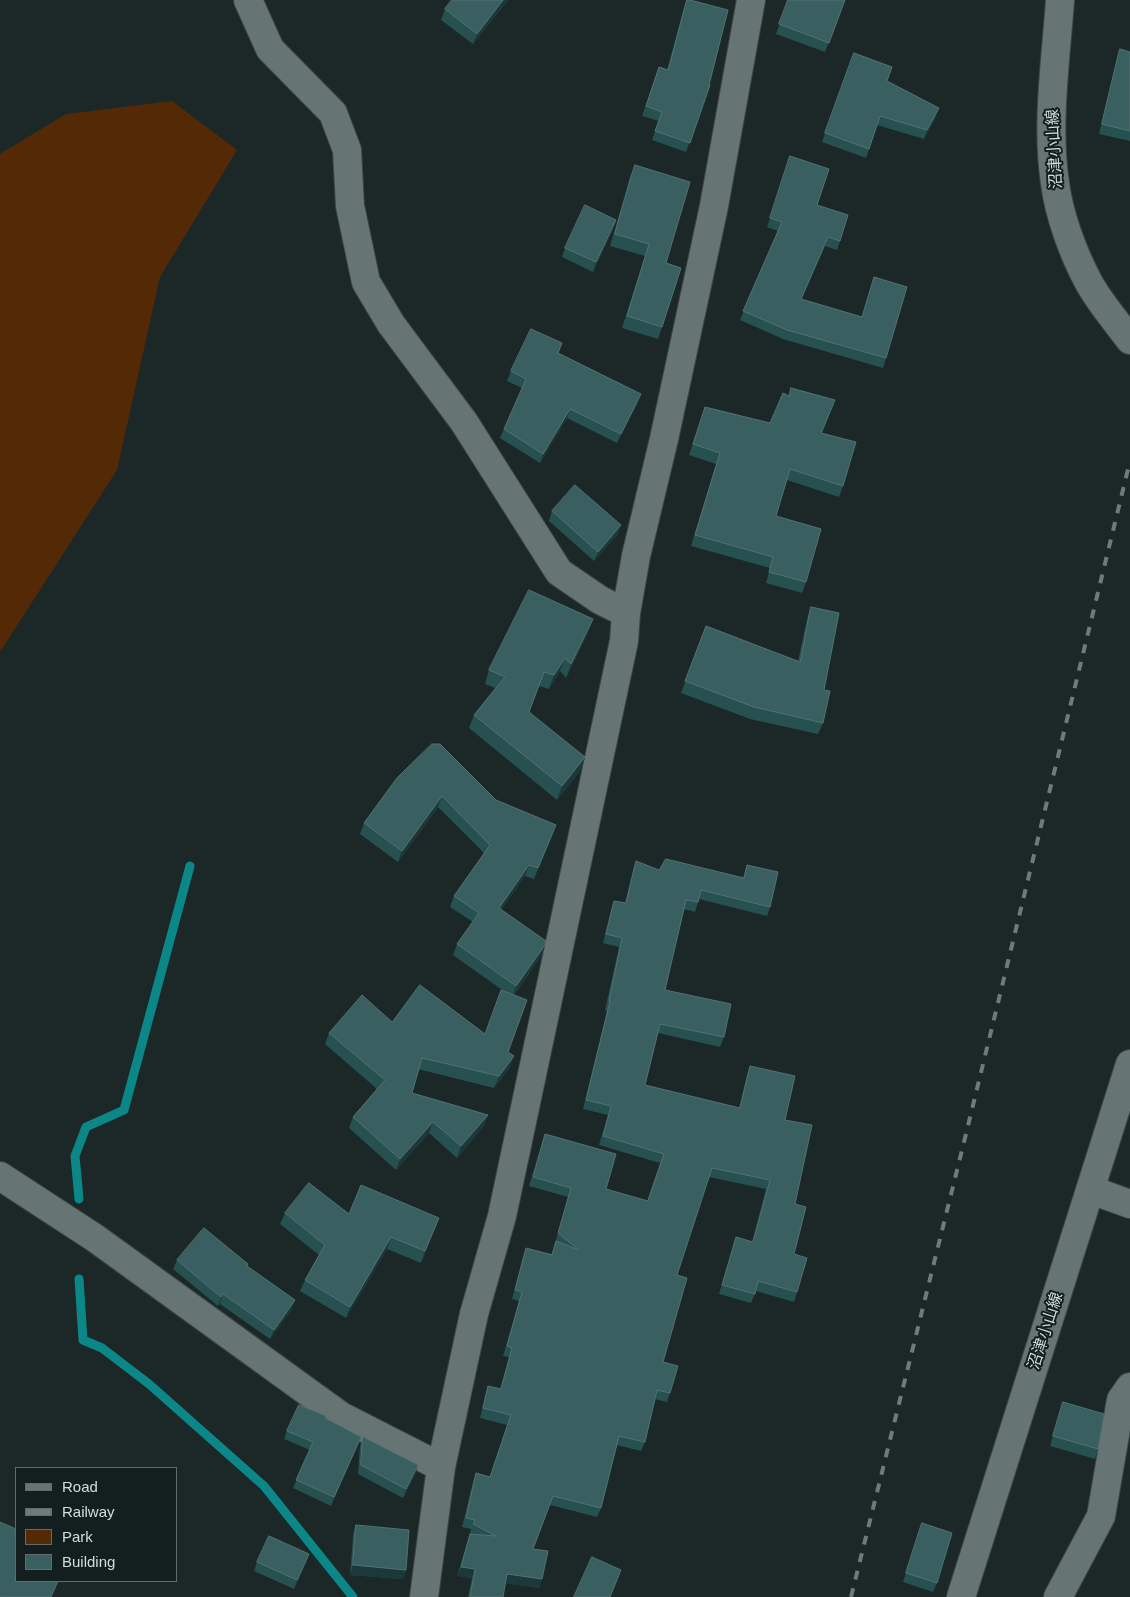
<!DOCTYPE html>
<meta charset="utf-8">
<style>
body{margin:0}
#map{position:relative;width:1130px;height:1597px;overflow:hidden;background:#1c2828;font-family:Helvetica,sans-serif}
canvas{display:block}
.legend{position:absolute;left:15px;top:1467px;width:162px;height:115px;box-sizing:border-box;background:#131f1f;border:1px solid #606b6b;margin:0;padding:6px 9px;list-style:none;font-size:15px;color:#d4dcdc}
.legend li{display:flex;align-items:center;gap:10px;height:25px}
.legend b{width:25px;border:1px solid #606b6b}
</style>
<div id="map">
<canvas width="1130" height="1597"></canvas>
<ul class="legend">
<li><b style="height:6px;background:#667474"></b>Road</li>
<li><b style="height:6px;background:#707a7a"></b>Railway</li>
<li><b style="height:14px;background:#542a06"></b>Park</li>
<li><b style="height:14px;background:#3a5f60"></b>Building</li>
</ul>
</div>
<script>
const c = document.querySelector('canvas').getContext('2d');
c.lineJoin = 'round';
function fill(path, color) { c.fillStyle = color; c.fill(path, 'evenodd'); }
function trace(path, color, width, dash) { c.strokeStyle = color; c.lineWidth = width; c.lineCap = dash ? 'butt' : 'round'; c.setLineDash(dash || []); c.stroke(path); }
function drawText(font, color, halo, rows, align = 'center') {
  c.font = font + ' Helvetica,"Noto Sans JP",sans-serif'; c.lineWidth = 4; c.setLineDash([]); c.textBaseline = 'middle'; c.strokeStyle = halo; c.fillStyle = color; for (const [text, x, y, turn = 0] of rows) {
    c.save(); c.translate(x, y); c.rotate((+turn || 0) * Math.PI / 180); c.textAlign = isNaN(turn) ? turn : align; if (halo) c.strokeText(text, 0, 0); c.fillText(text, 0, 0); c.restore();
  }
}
fill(new Path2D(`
 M172,101L237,150L160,277L117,470L0,652V154L66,114Z`), '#542a06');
trace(new Path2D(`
 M79,1199L75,1156L86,1127L124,1110L190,866
 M79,1279L83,1340L102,1348L149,1384L264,1486L353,1597`), '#0b8788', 9);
const minor = new Path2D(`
 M248,0L270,49L333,113L347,150L350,206L366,282L391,324L464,422L559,572L600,600L626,613
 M0,1176L95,1238L341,1416L441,1467
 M1091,1190L1130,1204
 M424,1597L441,1467L474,1314L502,1216L614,688L624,641L626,613L636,556L664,439L714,206L751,0
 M1058,1597L1101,1516L1121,1400L1130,1387`);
const secondary = new Path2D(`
 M1060,0C1056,58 1046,125 1055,183C1059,215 1073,253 1088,281C1099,302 1116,321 1130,340
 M961,1597L1130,1064`);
trace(minor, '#3c4646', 30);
trace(secondary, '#3c4646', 30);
trace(minor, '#667474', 28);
trace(secondary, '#667474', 28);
trace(new Path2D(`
 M851,1597L966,1134L1130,461`), '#707a7a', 4, [9, 9]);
fill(new Path2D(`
 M508,0L473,44L441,20L445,9Z
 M687,0L709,85H710L686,152L652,140L659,121L642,116L659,67L667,70L684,8Z
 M788,0H845L825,52L776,34Z
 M1120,49L1130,52V141L1099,134L1117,59Z
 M854,53L887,81L936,117L924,139L877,125L866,158L822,142Z
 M635,165L666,263L662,327L658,339L622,328L645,256L610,246L630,177Z
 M787,166L817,205L840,241L837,250L825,246L802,299L862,317L874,277L886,358L883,368L783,339L740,320L778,231L767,227Z
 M616,220L613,229L593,272L562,257L565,248Z
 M559,353L637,404L617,443L567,418L540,463L500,438L522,388L507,381L511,371Z
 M791,388L835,400L822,433L843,486L839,497L787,480L776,516L806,582L802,593L766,583L770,568L691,546L716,464L689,455L705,407L770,423L789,396Z
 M552,511L618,534L594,561L549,521Z
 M811,607L824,690L823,723L818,734L750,719L681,693L706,626L798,661L807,619Z
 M588,633L566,678L560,671L549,689L539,686L529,712L585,757L580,771L557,800L469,728L474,715L495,688L485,684L489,670Z
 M397,778L496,800L556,825L534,879L525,876L501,910L545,945L541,956L514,995L508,1052L510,1067L494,1088L418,1069L412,1093L488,1115L484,1126L457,1158L429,1133L396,1170L349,1128L353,1117L377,1089L325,1044L329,1033L392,1022L485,1034L505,992L453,955L457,944L473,922L450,907L454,896L484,853L438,807L398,862L360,834L364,823Z
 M636,861L659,870L743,878L747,865L770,907L767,916L699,899L695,912L684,909L665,990L724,1037L720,1047L658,1033L645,1085L739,1108L747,1075L750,1066L785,1120L795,1204L794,1254L797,1292L794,1302L756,1291L751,1303L719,1294L736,1237L752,1242L766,1189L709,1177L677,1275L663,1362L670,1393L667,1402L655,1399L645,1442L641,1451L617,1445L601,1508L597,1517L550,1505L533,1549L542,1579L539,1588L505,1583L503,1597H468L472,1578L457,1576L467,1544L470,1534L472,1535L470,1534L471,1529L462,1527L473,1482L476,1473L490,1477L507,1425L480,1418L485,1396L488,1386L500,1389L509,1357L503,1356L519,1301L512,1299L523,1257L526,1248L552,1254L568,1197L529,1186L545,1134L606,1189L647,1201L660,1163L599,1145L608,1115L583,1109L607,1011L605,1010L619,947L603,943L611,910L614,901L625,903L633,870Z
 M285,1213L349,1214L439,1218L421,1263L387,1249L346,1318L300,1291L305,1280L319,1255L280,1224Z
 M177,1260L247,1266L292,1309L270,1339L220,1304L218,1306L173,1269Z
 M1063,1402L1098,1449L1095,1459L1050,1446Z
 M325,1418L361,1437L331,1506L293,1488L310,1450L284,1439L287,1431Z
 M363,1437L418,1465L415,1475L403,1498L358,1474L360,1446Z
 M922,1523L937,1583L933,1592L903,1582Z
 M356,1525L406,1570L403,1579L350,1575L353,1535Z
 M257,1562L306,1563L294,1589L254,1571Z`), '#275050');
fill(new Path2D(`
 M503,0H508L473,44L477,34Z
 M939,108L936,117L924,139L927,130Z
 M616,220L613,229L593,272L596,262Z
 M828,237L825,246L798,308L801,299Z
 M641,394L637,404L617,443L621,434Z
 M570,409L567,418L540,463L543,454Z
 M621,525L618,534L594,561L598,552Z
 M593,619L588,633L566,678L571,664Z
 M565,658L560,671L549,689L554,675Z
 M585,757L580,771L557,800L562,786Z
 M442,796L438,807L398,862L402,851Z
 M556,825L552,836L534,879L538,868Z
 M529,865L525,876L495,919L499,908Z
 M545,945L541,956L512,997L516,986Z
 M514,1056L510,1067L494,1088L499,1076Z
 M488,1115L484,1126L457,1158L461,1146Z
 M433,1122L429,1133L396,1170L400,1159Z
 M439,1218L435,1229L421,1263L425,1251Z
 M391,1237L387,1249L346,1318L350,1307Z
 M223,1294L220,1304L218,1306L221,1297Z
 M295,1300L292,1309L270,1339L274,1330Z
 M361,1437L358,1445L331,1506L334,1497Z
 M418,1465L415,1475L403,1498L406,1489Z
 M309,1554L306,1563L294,1589L297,1580Z
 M353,1565L406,1570L403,1579L350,1575Z
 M461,1567L475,1569L472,1578L457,1576Z
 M507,1574L542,1579L539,1588L504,1583Z`), '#1b393a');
const building = new Path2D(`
 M452,0H503L477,34L445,9Z
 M687,0H690L728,10L709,85H710L690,143L655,131L662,112L646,106L659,67L668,70Z
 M788,0H845L829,43L779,24Z
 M1120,49L1130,52V131L1102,124Z
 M854,53L892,67L887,81L939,108L927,130L880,116L869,149L825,133Z
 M790,156L829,169L817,205L848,215L840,241L828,237L801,299L862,317L874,277L907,287L886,358L787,330L743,311L782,222L770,218Z
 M635,165L690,182L666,263L681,268L662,327L627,316L649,244L615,234Z
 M585,205L616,220L596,262L565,248Z
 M531,329L562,343L558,353L641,394L621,434L570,409L543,454L504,429L526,379L511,371Z
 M791,388L835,400L821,433L856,442L843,486L790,469L776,516L821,529L806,582L769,572L773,557L695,535L720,453L693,444L705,407L770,423L783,393L789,396Z
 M575,485L621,525L598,552L552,511Z
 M529,590L593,619L571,664L565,658L554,675L544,672L529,712L585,757L562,786L474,715L505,677L489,670Z
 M811,607L839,613L824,690L830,691L823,723L754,707L685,681L706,626L800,662Z
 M432,744H440L496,800L556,825L538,868L529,865L499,908L546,941L545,945L516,986L457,944L479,913L454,896L490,845L442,796L402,851L364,823L397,778Z
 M666,859L744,878L747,865L778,872L770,907L701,890L698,902L686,900L665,990L731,1004L724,1037L660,1024L645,1085L740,1108L750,1066L795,1076L785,1120L812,1125L795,1204L806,1207L794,1254L807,1258L797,1292L758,1281L755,1294L722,1285L736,1237L753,1242L770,1180L712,1168L677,1275L687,1278L663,1362L678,1366L670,1393L657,1390L645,1442L619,1436L601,1508L553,1496L533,1549L548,1551L542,1579L507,1574L503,1597H470L475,1569L461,1567L470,1534L496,1536L473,1524L475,1520L466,1518L476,1473L490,1477L511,1415L483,1408L488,1386L501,1389L512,1348L507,1346L522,1292L515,1290L526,1248L552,1255L556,1241L579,1250L558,1233L571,1188L533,1177L545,1134L616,1154L606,1189L648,1201L664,1154L603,1136L611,1106L586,1100L610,1001H609L622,938L606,934L614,901L626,903L636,861L659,870Z
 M420,985L485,1034L501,990L527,1000L508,1052L514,1056L499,1076L422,1058L412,1093L488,1115L461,1146L433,1122L400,1159L353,1117L385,1080L329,1033L362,995L392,1022Z
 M309,1183L349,1214L361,1185L439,1218L425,1251L391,1237L350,1307L305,1280L325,1245L285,1213Z
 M204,1228L248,1264L247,1266L295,1300L274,1330L223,1294L221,1297L177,1260Z
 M1063,1402L1104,1414L1098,1449L1053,1436Z
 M299,1405L326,1416L325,1418L361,1437L334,1497L296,1480L313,1442L287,1431Z
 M363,1437L418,1465L406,1489L361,1465Z
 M0,1522L16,1529V1581H58L51,1597H0Z
 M922,1523L952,1533L937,1583L906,1573Z
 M356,1525L409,1530L406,1570L353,1565Z
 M269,1536L309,1554L297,1580L257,1562Z
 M592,1557L621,1570L610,1597H574Z`);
fill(building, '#3a5f60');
trace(building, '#527273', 1);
drawText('16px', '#d4dcdc', '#131f1f', [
 ["沼津小山線",1055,149,-93],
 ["沼津小山線",1046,1331,-72]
]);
</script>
